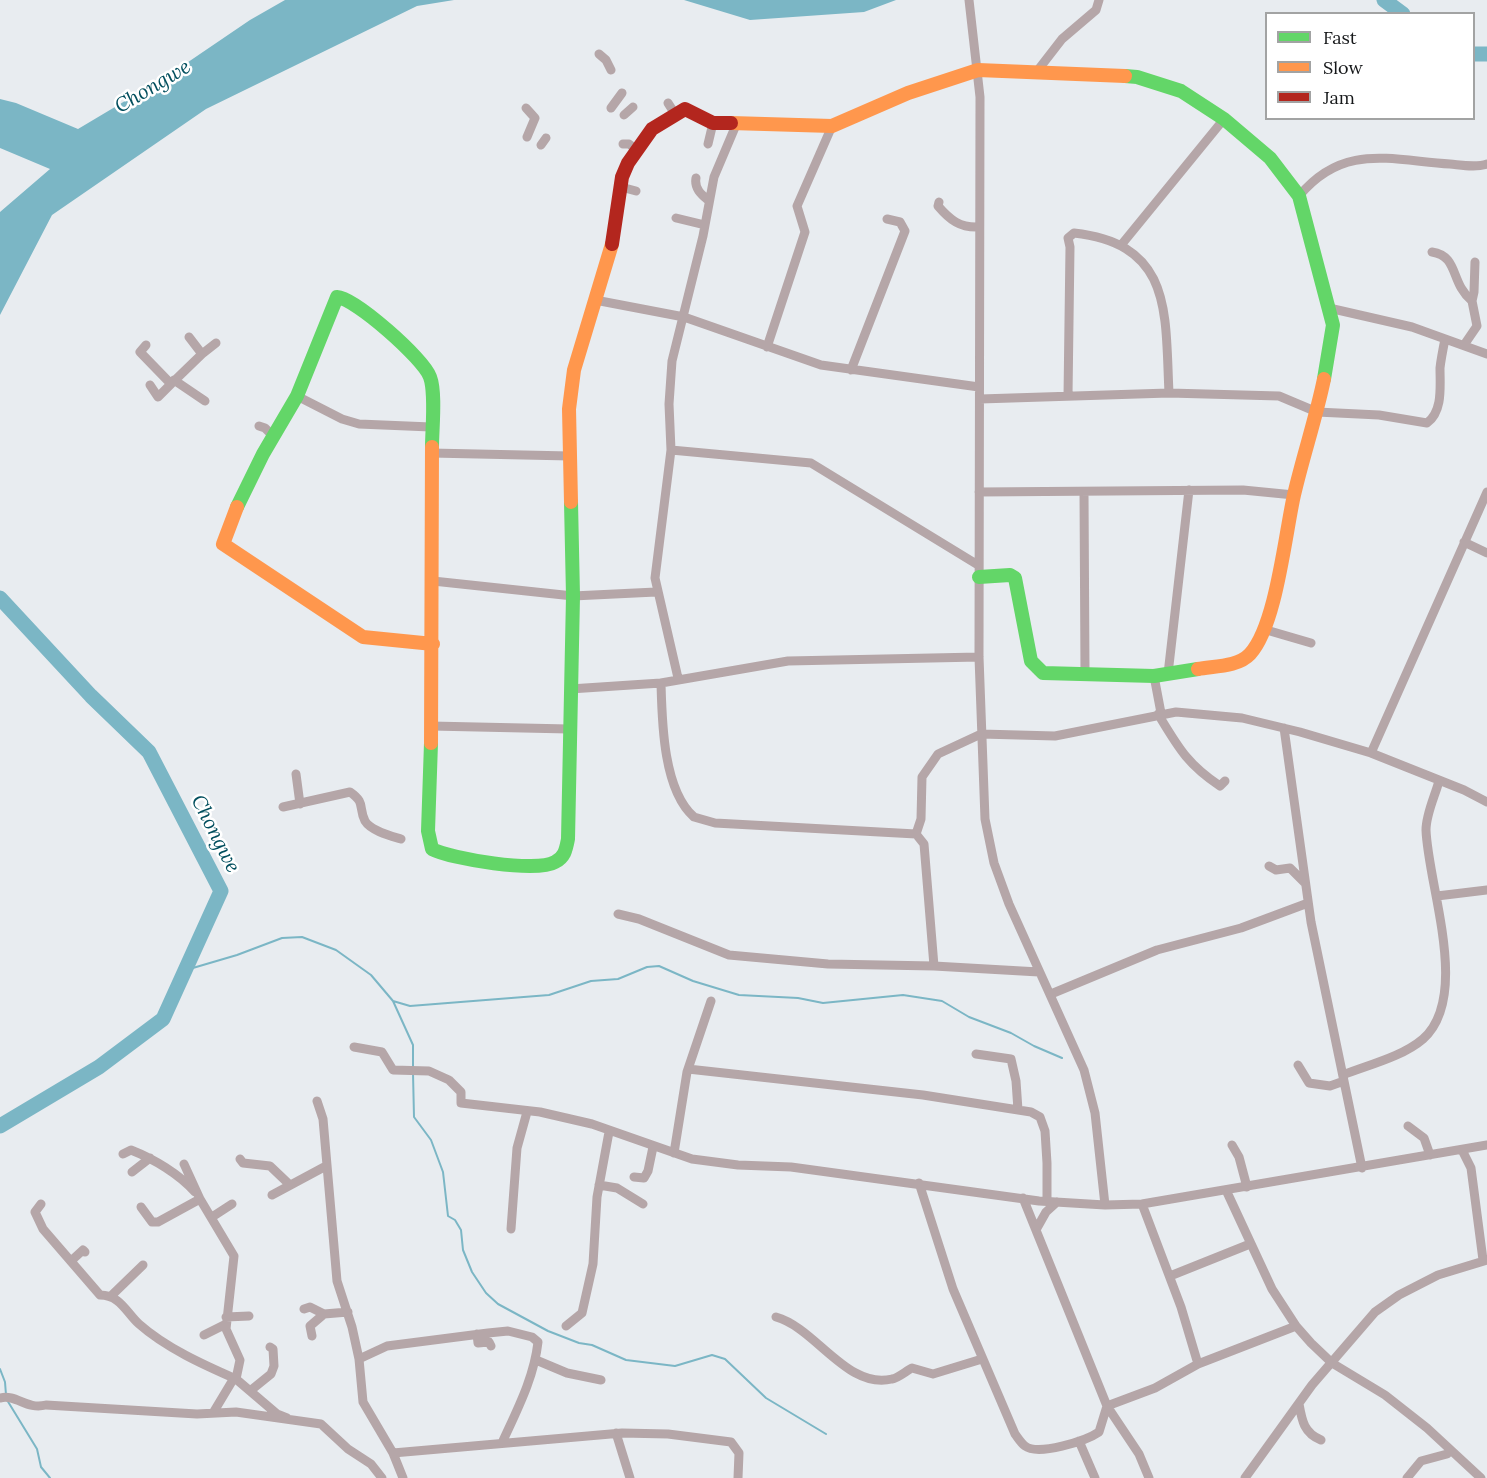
<!DOCTYPE html>
<style>
body{margin:0}
#map{position:relative;width:1487px;height:1478px;overflow:hidden;background:#e8ecf0;font-family:Lora,serif}
canvas{display:block}
.legend{position:absolute;left:1265px;top:12px;width:210px;height:108px;box-sizing:border-box;background:#fff;border:2px solid #a2a3a3;margin:0;padding:8px 10px;list-style:none;font-size:18px;color:#16181a}
.legend li{display:flex;align-items:center;gap:12px;height:30px}
.legend b{width:30px;border:2px solid #a2a3a3}
</style>
<div id="map">
<canvas width="1487" height="1478"></canvas>
<ul class="legend">
<li><b style="height:8px;background:#63d668"></b>Fast</li>
<li><b style="height:8px;background:#ff974d"></b>Slow</li>
<li><b style="height:8px;background:#b3261e"></b>Jam</li>
</ul>
</div>
<script>
const c = document.querySelector('canvas').getContext('2d');
c.lineJoin = 'round';
function fill(path, color) { c.fillStyle = color; c.fill(path, 'evenodd'); }
function trace(path, color, width, dash) { c.strokeStyle = color; c.lineWidth = width; c.lineCap = dash ? 'butt' : 'round'; c.setLineDash(dash || []); c.stroke(path); }
function drawText(font, color, halo, rows, align = 'center') {
  c.font = font + ' Lora,serif'; c.lineWidth = 5; c.setLineDash([]); c.textBaseline = 'middle'; c.strokeStyle = halo; c.fillStyle = color; for (const [text, x, y, turn = 0] of rows) {
    c.save(); c.translate(x, y); c.rotate((+turn || 0) * Math.PI / 180); c.textAlign = isNaN(turn) ? turn : align; if (halo) c.strokeText(text, 0, 0); c.fillText(text, 0, 0); c.restore();
  }
}
fill(new Path2D(`
 M285,0H454L417,6L206,109L52,215L0,315V212L50,169L0,148V99L16,103L78,129L172,73L250,20Z
 M684,0H896L864,12L750,20Z`), '#7bb6c5');
trace(new Path2D(`
 M186,970L237,955L282,938L302,937L336,950L371,975L393,1001L413,1045V1068
 M393,1001L410,1006L549,995L591,981L618,979L647,967L659,966L693,981L739,995L798,998L823,1003L903,995L942,1001L969,1017L1011,1033L1034,1046L1062,1058
 M413,1073L414,1117L431,1140L443,1172L448,1216L455,1220L461,1230L463,1250L472,1272L486,1293L498,1304L548,1331L579,1343L592,1345L626,1360L675,1366L712,1355L725,1359L766,1398L826,1434
 M0,1369L5,1382L6,1395
 M7,1400L37,1449L41,1467L50,1478`), '#7bb6c5', 2);
trace(new Path2D(`
 M1384,0L1403,14
 M1474,54H1487
 M0,598L91,696L149,752L221,891L163,1019L99,1067L0,1126`), '#7bb6c5', 15);
trace(new Path2D(`
 M969,0L980,97L979,657L985,819L994,863L1009,904L1084,1070L1095,1113L1105,1205
 M599,54L606,60L611,70
 M1038,70L1062,39L1096,10L1099,0
 M668,103L675,114
 M526,108L535,118L527,137
 M611,108L622,93
 M624,115L633,107
 M623,144H629L637,150
 M708,144L713,123
 M541,145L546,138
 M696,178C694,189 702,195 709,201
 M621,187L636,191
 M1299,196C1343,143 1389,160 1450,164C1461,165 1476,168 1487,164
 M939,202L938,206C950,220 960,228 979,227
 M676,218L705,225
 M1122,244L1224,119
 M1432,252C1459,256 1450,283 1472,301
 M595,300L684,317L821,365L979,387
 M1329,308L1412,327L1487,354
 M189,337L202,354L216,343
 M146,345L140,352L171,384L202,354
 M1464,345L1477,326L1472,301L1474,292L1475,262
 M767,347L805,232L797,206L832,126
 M851,370L905,231L900,222L887,219
 M174,380L205,401
 M150,385L158,397L171,384
 M297,396L342,419L359,424L431,427
 M1068,396L1070,247L1068,238L1074,233C1173,244 1165,313 1169,393
 M980,399L1169,393L1279,396L1317,412L1379,415L1427,423C1443,411 1440,387 1440,368C1441,359 1443,349 1445,339
 M259,426L265,428L274,437
 M671,450L811,463L978,565
 M431,453L570,456
 M979,492L1243,490L1294,495
 M1084,492L1085,673
 M1464,542L1487,553
 M433,581L573,596L656,592
 M1263,629L1311,643
 M1168,674L1189,490
 M1154,676L1161,713
 M678,678L655,578L671,450L669,404L672,361L703,236L714,177L736,125
 M661,683L788,661L979,657
 M570,689L661,683C662,721 663,790 694,817L715,823L916,834L924,844L934,966
 M1158,714C1178,747 1187,764 1220,786L1225,781
 M431,726L569,729
 M1284,728L1311,922L1362,1168
 M1371,753L1487,492
 M296,774L300,804
 M283,807L350,792C366,803 358,807 365,821C371,831 391,836 401,839
 M916,834L921,819L922,777L938,754L981,734L1055,736L1176,712L1242,718L1300,732L1371,753L1464,790L1487,802
 M1269,866L1276,870L1290,868L1305,883
 M1437,896L1487,890
 M618,914L639,919L729,955L828,964L934,966L1039,972
 M1051,994L1157,950L1241,928L1308,903
 M354,1047L382,1052L393,1070L429,1071L449,1080L461,1092V1103L540,1112L592,1124L692,1159L738,1165L791,1167L1039,1201L1105,1205L1142,1204L1487,1145
 M976,1054L1011,1059L1016,1081L1018,1110
 M1298,1065L1309,1083L1330,1086L1344,1081
 M688,1069L923,1095L1031,1112L1040,1117L1045,1131L1047,1163V1201
 M1343,1075C1368,1065 1402,1057 1423,1039C1471,996 1428,886 1426,830C1426,814 1435,796 1439,781
 M317,1101L323,1119L337,1281L352,1327L359,1359
 M1408,1126L1424,1138L1430,1155
 M1232,1145L1239,1157L1247,1187
 M1462,1150L1471,1168L1483,1260
 M674,1153L687,1072L711,1001
 M123,1154L131,1150C154,1159 179,1174 195,1192
 M240,1159L243,1163L270,1166L290,1185
 M184,1164L200,1199L234,1256L226,1329L240,1360L236,1379L277,1414L287,1418
 M132,1172L150,1158
 M634,1177L644,1178L648,1171L653,1147
 M919,1183L953,1289L1015,1434C1018,1438 1021,1443 1025,1446C1038,1456 1086,1441 1099,1432L1107,1406
 M599,1185L617,1188L643,1204
 M1226,1190L1272,1289L1296,1326L1311,1343L1332,1363L1385,1395L1427,1428L1481,1478
 M272,1195L326,1166
 M1023,1198L1107,1406L1139,1454L1149,1478
 M41,1204L35,1212L43,1229L100,1295C120,1295 126,1312 139,1324C166,1348 204,1365 236,1379
 M1142,1204L1181,1307L1198,1364
 M141,1207L152,1222H158L200,1199
 M212,1217L232,1204
 M1037,1228L1046,1212L1057,1202
 M511,1229L517,1148L527,1112
 M71,1261L83,1250L85,1252
 M1170,1276L1250,1244
 M111,1296L143,1265
 M304,1309L310,1307L324,1314
 M226,1317L249,1316
 M776,1317C816,1328 847,1390 892,1379C898,1378 906,1371 912,1368L933,1374L982,1359
 M566,1326L582,1313L593,1264L597,1197L609,1132
 M477,1334L478,1343L489,1342L491,1346
 M204,1335L226,1324
 M312,1336L310,1326L324,1314L348,1312
 M536,1360L567,1373L601,1380
 M250,1391L271,1374L274,1366L273,1349L270,1347
 M0,1398C17,1394 26,1410 46,1405L197,1414L236,1412L321,1424L348,1449L371,1464L382,1478
 M1299,1404C1302,1421 1304,1433 1321,1440
 M1107,1406L1155,1388L1198,1364L1296,1326
 M213,1413L234,1378
 M616,1433L630,1478
 M1079,1441L1095,1478
 M393,1453L622,1433L668,1434L731,1442L739,1453L738,1478
 M403,1478L393,1453L363,1402L359,1359L387,1346L488,1333L508,1331L532,1337L538,1342C534,1378 517,1410 502,1443
 M1245,1478L1312,1385L1375,1312L1399,1295L1438,1275L1487,1260
 M1407,1478L1421,1461L1447,1454L1450,1450`), '#b5a6a8', 9);
trace(new Path2D(`
 M1125,76L1137,77L1181,91L1224,119L1270,158L1299,196L1333,325L1324,379
 M237,507L263,454L297,396L337,297C355,298 424,359 430,377C436,393 432,429 432,447
 M979,577L1010,575L1015,578L1031,661L1043,673L1154,676L1198,669
 M431,743L428,831L432,849C451,859 537,873 555,862C565,857 566,849 568,839L573,596L571,502`), '#63d668', 14);
trace(new Path2D(`
 M731,123L832,126L908,93L978,70L1125,76
 M571,502L569,409L574,370L612,244
 M237,507L223,544L363,637L433,644
 M1198,669C1214,666 1238,667 1250,654C1276,626 1285,535 1294,495C1303,456 1316,418 1324,379
 M431,743L432,447`), '#ff974d', 14);
trace(new Path2D(`
 M612,244L622,177L628,163L652,129L685,109L713,123H731`), '#b3261e', 14);
drawText('italic 20px', '#014e5d', '#fff', [
 ["Chongwe",153,87,-31],
 ["Chongwe",215,834,63]
]);
</script>
